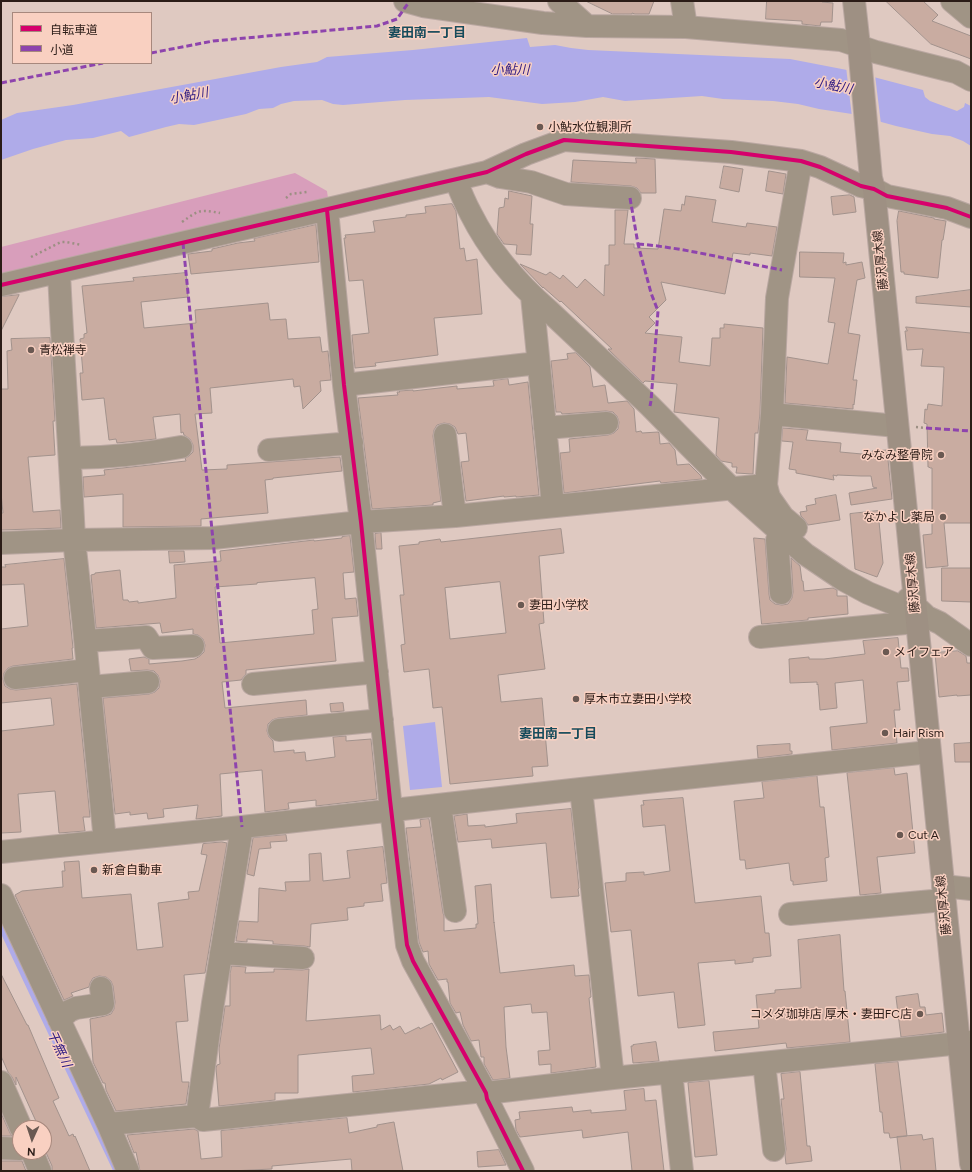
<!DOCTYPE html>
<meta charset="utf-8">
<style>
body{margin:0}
#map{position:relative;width:972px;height:1172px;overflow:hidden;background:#dfc9c1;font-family:Figtree,"Noto Sans JP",sans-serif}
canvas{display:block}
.frame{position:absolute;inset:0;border:2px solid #2b1c17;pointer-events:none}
.legend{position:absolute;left:12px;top:12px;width:140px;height:52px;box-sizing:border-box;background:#f9d0c1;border:1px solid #a7887d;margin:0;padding:5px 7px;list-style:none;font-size:12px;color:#2b1c17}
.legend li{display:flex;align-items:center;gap:8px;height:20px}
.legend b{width:20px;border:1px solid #a7887d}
.north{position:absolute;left:12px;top:1120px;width:40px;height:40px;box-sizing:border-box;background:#f9d0c1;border:1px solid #a7887d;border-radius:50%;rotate:183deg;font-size:11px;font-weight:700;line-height:16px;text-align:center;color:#2b1c17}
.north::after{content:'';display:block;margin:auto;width:14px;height:18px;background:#6a5952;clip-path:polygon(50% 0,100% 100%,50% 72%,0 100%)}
</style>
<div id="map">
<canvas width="972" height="1172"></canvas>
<div class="frame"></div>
<ul class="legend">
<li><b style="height:5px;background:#d6006c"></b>自転車道</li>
<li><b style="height:5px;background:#8e44ad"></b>小道</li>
</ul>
<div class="north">N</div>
</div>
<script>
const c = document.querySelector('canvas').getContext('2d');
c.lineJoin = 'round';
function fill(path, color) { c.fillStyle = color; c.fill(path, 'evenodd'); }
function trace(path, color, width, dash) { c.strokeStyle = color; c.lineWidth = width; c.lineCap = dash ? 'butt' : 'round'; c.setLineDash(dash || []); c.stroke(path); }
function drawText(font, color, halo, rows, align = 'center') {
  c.font = font + ' Figtree,"Noto Sans JP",sans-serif'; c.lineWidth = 3; c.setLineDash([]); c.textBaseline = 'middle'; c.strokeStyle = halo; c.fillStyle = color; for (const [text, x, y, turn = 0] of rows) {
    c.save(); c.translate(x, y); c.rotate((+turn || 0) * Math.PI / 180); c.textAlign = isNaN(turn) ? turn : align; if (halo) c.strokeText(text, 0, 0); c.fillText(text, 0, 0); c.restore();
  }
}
fill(new Path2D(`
 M295,173L327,191L329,206L1,280V247Z`), '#d89ebb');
fill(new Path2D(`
 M527,38L530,47L555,45L571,48L588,50L790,59L847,70L923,90L925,97L930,101L957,111L964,107L965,103L971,106V146L963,141L950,136L932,134L896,126L852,114L819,109L798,104L773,101L723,99L702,96L625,101L603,97L575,102L542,104L489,97L405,100L343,105L333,104L322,100L294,101L281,104L273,108L259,109L246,114L194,125L179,124L166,127L129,137L121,131L93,138L66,140L33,149L1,160V120L17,113L73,105L281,67L317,62L327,57L413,50Z
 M435,722L442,787L410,790L403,726Z`), '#afabe9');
fill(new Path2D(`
 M846,67L875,75L881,124L852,117Z`), '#dfc9c1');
trace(new Path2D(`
 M1,928L116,1171`), '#afabe9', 5);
const building = new Path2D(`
 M586,1H654L649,14H635L632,13V14H613Z
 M767,1H822V2L833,3L832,22H821L820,26L802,24V21L766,19Z
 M886,1H923L938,15L932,21L971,36V59L931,44Z
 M636,158L655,159L656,193H641L637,188L631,186L571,182L573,160L636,163Z
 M724,166L743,169L739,192L720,188Z
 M769,171L786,174L783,194L766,191Z
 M509,191L532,196L530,224H533L531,255L516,254L517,245L504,244L497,234L499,208L504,207L505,198L508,199Z
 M850,195L854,197L856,212L833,215L831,197Z
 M686,196L716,200L712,222L746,227L747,223L777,227L772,256L750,253V255L733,253L725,294L661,282L666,300L649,317L655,323L645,333L682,337L679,362L710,366L712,338H720V328H724V324L763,328L760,413L758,433H755L753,474L736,473L737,467H732V463L721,461L716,455L719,418L674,412L677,384L645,381L643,383L608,349H612L561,301L560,302L543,287V288L520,264L546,275L550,272L560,279L563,275L577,288L585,279L604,296L605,265H609V245H615V210H628L624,244H634V248L658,249L664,209L681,211L682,204L684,205Z
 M452,204L456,211L460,249L464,248L466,261L477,259L482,314L434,318L438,355L375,363L376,366L355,368L352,335L369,333L363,280L349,281L344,238H346L345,235L375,232L373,221L406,217V215L426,213L425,207Z
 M899,211L934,218V219L946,221L943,240H942L938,278L904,274V272H901L897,221Z
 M316,225L319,262L191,274L188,254L212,251V249L238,243L255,241L254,239Z
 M800,252L844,253L843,263L846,262V265L862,262L865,278L857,280L848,333L860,335L853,380H857L854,405L853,404V409L785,403L787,357L828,364L835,323L828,322L835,278L800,277Z
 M186,273L188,297L141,302L144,328L196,323L195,310L268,303L270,320L286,319L288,339L320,337L322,352L328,351L331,380L320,381L321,391L303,409L300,386L294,387L293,379L210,388L212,413L195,414L202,470L227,469V465L340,457L342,471L273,478V479L265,480L268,513L201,519V526L123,527V494L84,497L83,477L105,475L104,470L186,461L185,458L189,456L193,452V445L190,439L184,435L183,432L181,433L180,414L153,417L156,439L117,443L116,439L109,440L104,398L82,400L80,373H83L80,339L84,338V334L87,333L82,286L134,281L133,278Z
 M971,290V307L916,303V297Z
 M19,295L1,331V297Z
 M906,327L971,333V523H944L948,566L926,568L923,535L932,534V468H930L929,467H928L927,424L924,423L925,409L927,410L928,404L942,406L944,367L921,366L923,349L907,350L905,331H907Z
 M50,338L55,421H53L55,455L28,457L33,512L60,510L61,528L1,530V513H3L1,493V389H8L7,351L12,350L11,339Z
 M576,353L590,367L593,387L605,385L608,403L627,401L634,409L636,432L641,431L642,433L658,432L659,433L660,444L669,443L675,450L677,465L689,464L701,476L702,479L661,483L660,481L564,493L560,453L570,452L569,439L608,435L614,433L618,429L619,422L617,416L613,412L606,411L562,414L561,412H556L551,361L568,359L567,354Z
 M508,379L509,385L528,382L539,495L516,497V496L504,497V496L466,501L461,462L469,461L466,433L458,434L455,427L450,424L444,423L437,425L434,430L433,436L441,501L433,503V505L372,509L358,398L398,395L397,392H400L399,391L413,390V391L457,386V389L494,386L493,381Z
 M783,428L808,430L806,440L841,443L840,452L873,455L872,451L887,450L892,499L851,505L849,493L877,488L873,487L871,476H861L837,475V476L833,475L834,480L796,473V470L789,469L793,442L782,441Z
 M836,495L840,520L808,525L804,519L801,516L800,512L807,511L806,506L816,504L815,499Z
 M878,511L883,563L877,577L855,569L850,514Z
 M561,529L564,553L539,556L544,623L539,624L545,669L498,675L501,702L542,698L548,766L532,767L533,776L450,784L442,707L433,708L429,669L404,672L401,645L405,644L400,595H404L399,546L419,544V542L440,539L441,542L530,532ZM500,582L506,633L450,639L445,588Z
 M381,533L382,549H376L375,534Z
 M350,536L354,572L343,573L345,599L356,598L358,616L332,618L336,661L246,670V674L241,680L222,682L225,708L306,700L307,715L278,718L272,720L268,724L267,731L269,737L273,741L274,752L294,750V753L305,752L306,761L335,757L333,737L346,736V741L371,739L377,799L316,806V800L288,803L289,809L265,812L262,770L220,774L222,816L196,819L198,805L163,809L164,817L148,819L147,813L130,815V812L115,814L103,698L149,694L155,692L159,688L160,681L158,675L154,671L147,670L131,671L129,659L144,657L149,659V664L182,661L195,659L200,656L204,652L205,645L203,639L198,635L193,634V629L162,633L160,623L96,628L91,575L95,574V573L120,570L123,600H128L129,602L138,601V603L176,598L174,565L221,561L220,551L314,540V541L342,538V537ZM315,578L318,609L312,610L314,634L220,643L215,587L257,584V583Z
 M754,538L765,539L769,594L770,600L775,604L782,605L788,604L792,598L793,592L791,558L800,566L802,581H803L804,591L833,588L837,590V596H847L848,614L808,618V620L762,624Z
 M169,551H184L185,562L170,563Z
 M64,559L73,648H72L73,659L13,666L8,668L4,673L3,679L5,686L10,689L16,690L77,684L90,817H83L85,831L59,833L55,791L18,794L21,832L1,833V731L54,725L51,698L1,703V629L28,626L24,584L1,585V567H6L5,565Z
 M942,568H971V602L942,601Z
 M898,638L901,668H908L909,681L897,682L900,710H894L897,743L832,750L830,727L867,723L863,680L835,683L837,708L820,710L818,684L817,685V682L790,683L789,659L809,657V659H824L865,654L863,641Z
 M958,651L966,656L967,663H971V695L957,696V695L939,697L935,653Z
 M343,703L344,711L331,712L330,704Z
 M971,743V762H955L954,744Z
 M790,744V751H792V754L758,758L757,746Z
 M894,768L895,775L907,773L915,853L877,857L881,893L860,895L847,773Z
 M817,776L820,807H824L829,857L825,858L827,881L793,885V881H791L789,863L746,869L745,860H740L734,801L764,798L762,782Z
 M683,798L695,903L761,896L765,933H769L771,956L753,958V962L735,964V960L698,963L705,1025L678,1028L674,992L638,996L631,930L611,932L605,883L626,881V873L644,872V875L670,871L665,825L643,827L641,805H644L643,801Z
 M571,809L579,888L578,889L579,896L551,898L546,843L492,848L491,839L458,842L454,816L467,814L468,826L485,825V827L517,823L516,814Z
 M429,819L443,913L444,916V931L476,928V924H478L475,886L491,884L494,923V922L500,973L574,965L575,976L589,975L591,997L589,998L596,1067L551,1073V1064L539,1065L538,1051L550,1050L547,1012L532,1013L531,1004L504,1007L506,1047L510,1078L493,1080L484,1064V1057H481L479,1040L471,1041L463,1025L460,1012L456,1013L450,1003L448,982H447V979L438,980L429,964L428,951L423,952L419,942L406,828L421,827L420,820Z
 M286,835L287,841L270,842L271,848L259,849L254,876L247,874L253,838Z
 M222,842L227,843L205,973L184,975L188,1021L176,1022L182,1082H189V1083L186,1104L116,1111L106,1090L105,1083H103L93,1062L90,1019L105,1016L111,1014L114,1009L115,1002L113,986L111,981L106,977L99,976L93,978L90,983L89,987L71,993L73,996L64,1000L15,895L22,891L63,887L62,871H65L64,862L79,861L82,898L131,894L137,950L163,947L158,903L189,899L188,892L199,891L207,855L201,854L203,844Z
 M383,847L387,883L381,884L383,901L364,903V906L347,908L348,920L311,924L310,947L304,946L273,944V941L247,939V942L236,941L239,921L258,922L259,888L286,891L285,882L310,881L309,854L321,853L323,881L350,878L347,851Z
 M840,935L844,991H845L850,1042L787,1048L786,1043L715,1051L713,1032L759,1028L756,995L775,993V990L801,988L798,940Z
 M232,966L246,967L245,973L274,972V969L302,970L309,969L306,1021L380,1015L381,1030L390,1025L393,1030L400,1026L405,1034L419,1027L420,1029L432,1023L458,1072L442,1080L441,1078L429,1084L353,1092L352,1076L374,1074L371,1048L298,1055V1093H275V1100L219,1106L216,1068L217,1065L220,1064L219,1049L225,1006H230V974Z
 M1,974L27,1025H28L59,1098L53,1101L69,1136L73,1134L74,1137L75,1136L90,1171H52V1166L44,1148V1128H39L16,1077V1085L12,1077L8,1072L1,1056Z
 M918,994L920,1007H925L926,1015L942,1013L944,1032L901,1037L896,997Z
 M656,1042L659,1061L633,1063L631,1046H633V1045Z
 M898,1062L907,1136L890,1138L889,1133H884L882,1112H880L875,1064Z
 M800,1072L807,1146H810L812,1161L786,1164L785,1155L786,1149L781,1099H784L781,1074Z
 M709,1081L717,1155L695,1157L688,1083Z
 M644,1089L645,1101L656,1100L664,1171H632L628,1132L583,1138L582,1130L520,1137L516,1130L515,1120L520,1119L519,1112L572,1107L573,1112L591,1110V1113L626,1110L624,1091Z
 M1,1113L10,1133L12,1136H1Z
 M347,1118L349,1133L377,1127V1125L394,1122L403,1171H352L351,1159L272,1166V1169L231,1171H140L136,1152L134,1153L127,1135L194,1129L198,1131L201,1159L222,1157L221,1131Z
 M922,1135L923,1140L933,1138L936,1171H901L897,1137Z
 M499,1150L506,1165L478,1167L477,1152Z
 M1,1161H22L26,1171H1Z`);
fill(building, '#c9aca1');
trace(building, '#a2928c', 1);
const minor = new Path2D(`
 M405,1L423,6L543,23L587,26L686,27L841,40L876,52L956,72L971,80
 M559,1L587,26
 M682,1L686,27
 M952,1L971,17
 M487,172L500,177L531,182L566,194L630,198
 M456,180C460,191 465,203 471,214C489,250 517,283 548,310L650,406L731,488L805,554L842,579L868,593L902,607L916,611
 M327,210L344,385L361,522L390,800L407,945L413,961L486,1093L487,1099L523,1171
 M59,272C63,361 70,451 74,540L213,538L361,522L455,516L766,485
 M1,285L487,172L526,154L564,140L731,152L801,161L820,167L861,186L874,189L887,196L947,208L971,217
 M532,296L553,506
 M344,385L538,363
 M772,414L897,426
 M545,428L607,423
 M445,435L455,516
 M269,450L352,443
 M70,458C107,458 144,454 181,447
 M796,528L783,517L769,497L766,485L772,414L777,298L801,161
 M1,543L74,540L83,619L105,841
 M781,593L777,540L781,532
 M908,599L927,617L940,623L971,645
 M760,637L916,622
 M86,641L146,637L153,648L193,646
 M15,678L88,670
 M253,684L377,672
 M90,687L148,682
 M279,730L382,720
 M581,789L613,1078
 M440,805L455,911
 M242,827L213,1003L197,1116L203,1120L484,1091
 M1,852L242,827L581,789L929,752
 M943,886L971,889
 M1,895L108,1124L128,1171
 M790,914L944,900
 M221,953L303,958
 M59,1020L69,1011L76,1008L103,1004L101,988
 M764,1063L774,1150
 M671,1072L682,1171
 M1,1082L21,1128
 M486,1093L613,1078L971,1042
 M108,1124L197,1116
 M1,1148L20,1149
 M32,1152L40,1171`);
const major = new Path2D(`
 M854,1L859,46L871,178L874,189L971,1164`);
trace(minor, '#b9a7a1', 24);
trace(major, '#b9a7a1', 24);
trace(new Path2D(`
 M286,198L291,194L307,192
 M182,222C199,210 199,209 220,213
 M31,257L61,242H66L82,245
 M916,427L926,428`), '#9c8f83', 2.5, [2, 3]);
trace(minor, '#a09485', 22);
trace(major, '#9e9083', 22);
trace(new Path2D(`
 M151,53L213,41L377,26L397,19L409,2
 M1,83L103,63
 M630,198L638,244L651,293L658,311L651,401L650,406
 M183,243L242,827
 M638,244C687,248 734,261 782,270
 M926,428L971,431`), '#8e44ad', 3, [6, 3]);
trace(new Path2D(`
 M327,210L344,385L361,522L390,800L407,945L413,961L486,1093L487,1099L523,1171
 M1,285L487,172L526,154L564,140L731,152L801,161L820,167L861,186L874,189L887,196L947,208L971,217`), '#d6006c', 4);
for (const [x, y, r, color] of [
 [540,127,4,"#6a5952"],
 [31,350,4,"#6a5952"],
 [941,455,4,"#6a5952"],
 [943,517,4,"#6a5952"],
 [521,605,4,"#6a5952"],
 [886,652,4,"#6a5952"],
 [576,699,4,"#6a5952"],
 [885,733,4,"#6a5952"],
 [900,835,4,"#6a5952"],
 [94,870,4,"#6a5952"],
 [920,1014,4,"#6a5952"]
]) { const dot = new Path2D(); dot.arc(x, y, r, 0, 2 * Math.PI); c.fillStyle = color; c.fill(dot); trace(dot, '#f9d0c1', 1.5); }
drawText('12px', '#2b1c17', '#f9d0c1', [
 ["小鮎水位観測所",548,127],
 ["青松禅寺",39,350],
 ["みなみ整骨院",933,455,"right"],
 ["なかよし薬局",935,517,"right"],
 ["妻田小学校",529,605],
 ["メイフェア",894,652],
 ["厚木市立妻田小学校",584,699],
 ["Hair Rism",893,733],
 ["Cut A",908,835],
 ["新倉自動車",102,870],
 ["コメダ珈琲店 厚木・妻田FC店",912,1014,"right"]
], 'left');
drawText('12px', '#2b1c17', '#f9d0c1', [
 ["藤沢厚木線",881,260,-96],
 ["藤沢厚木線",913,583,-95],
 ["藤沢厚木線",944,905,-96]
]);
drawText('bold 13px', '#164b5b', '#f9d0c1', [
 ["妻田南一丁目",427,33],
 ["妻田南一丁目",558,734]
]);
drawText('italic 13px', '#2c1882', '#f9d0c1', [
 ["小鮎川",510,70],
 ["小鮎川",833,86,11],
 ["小鮎川",189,96,-10],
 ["干無川",59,1049,65]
]);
</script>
